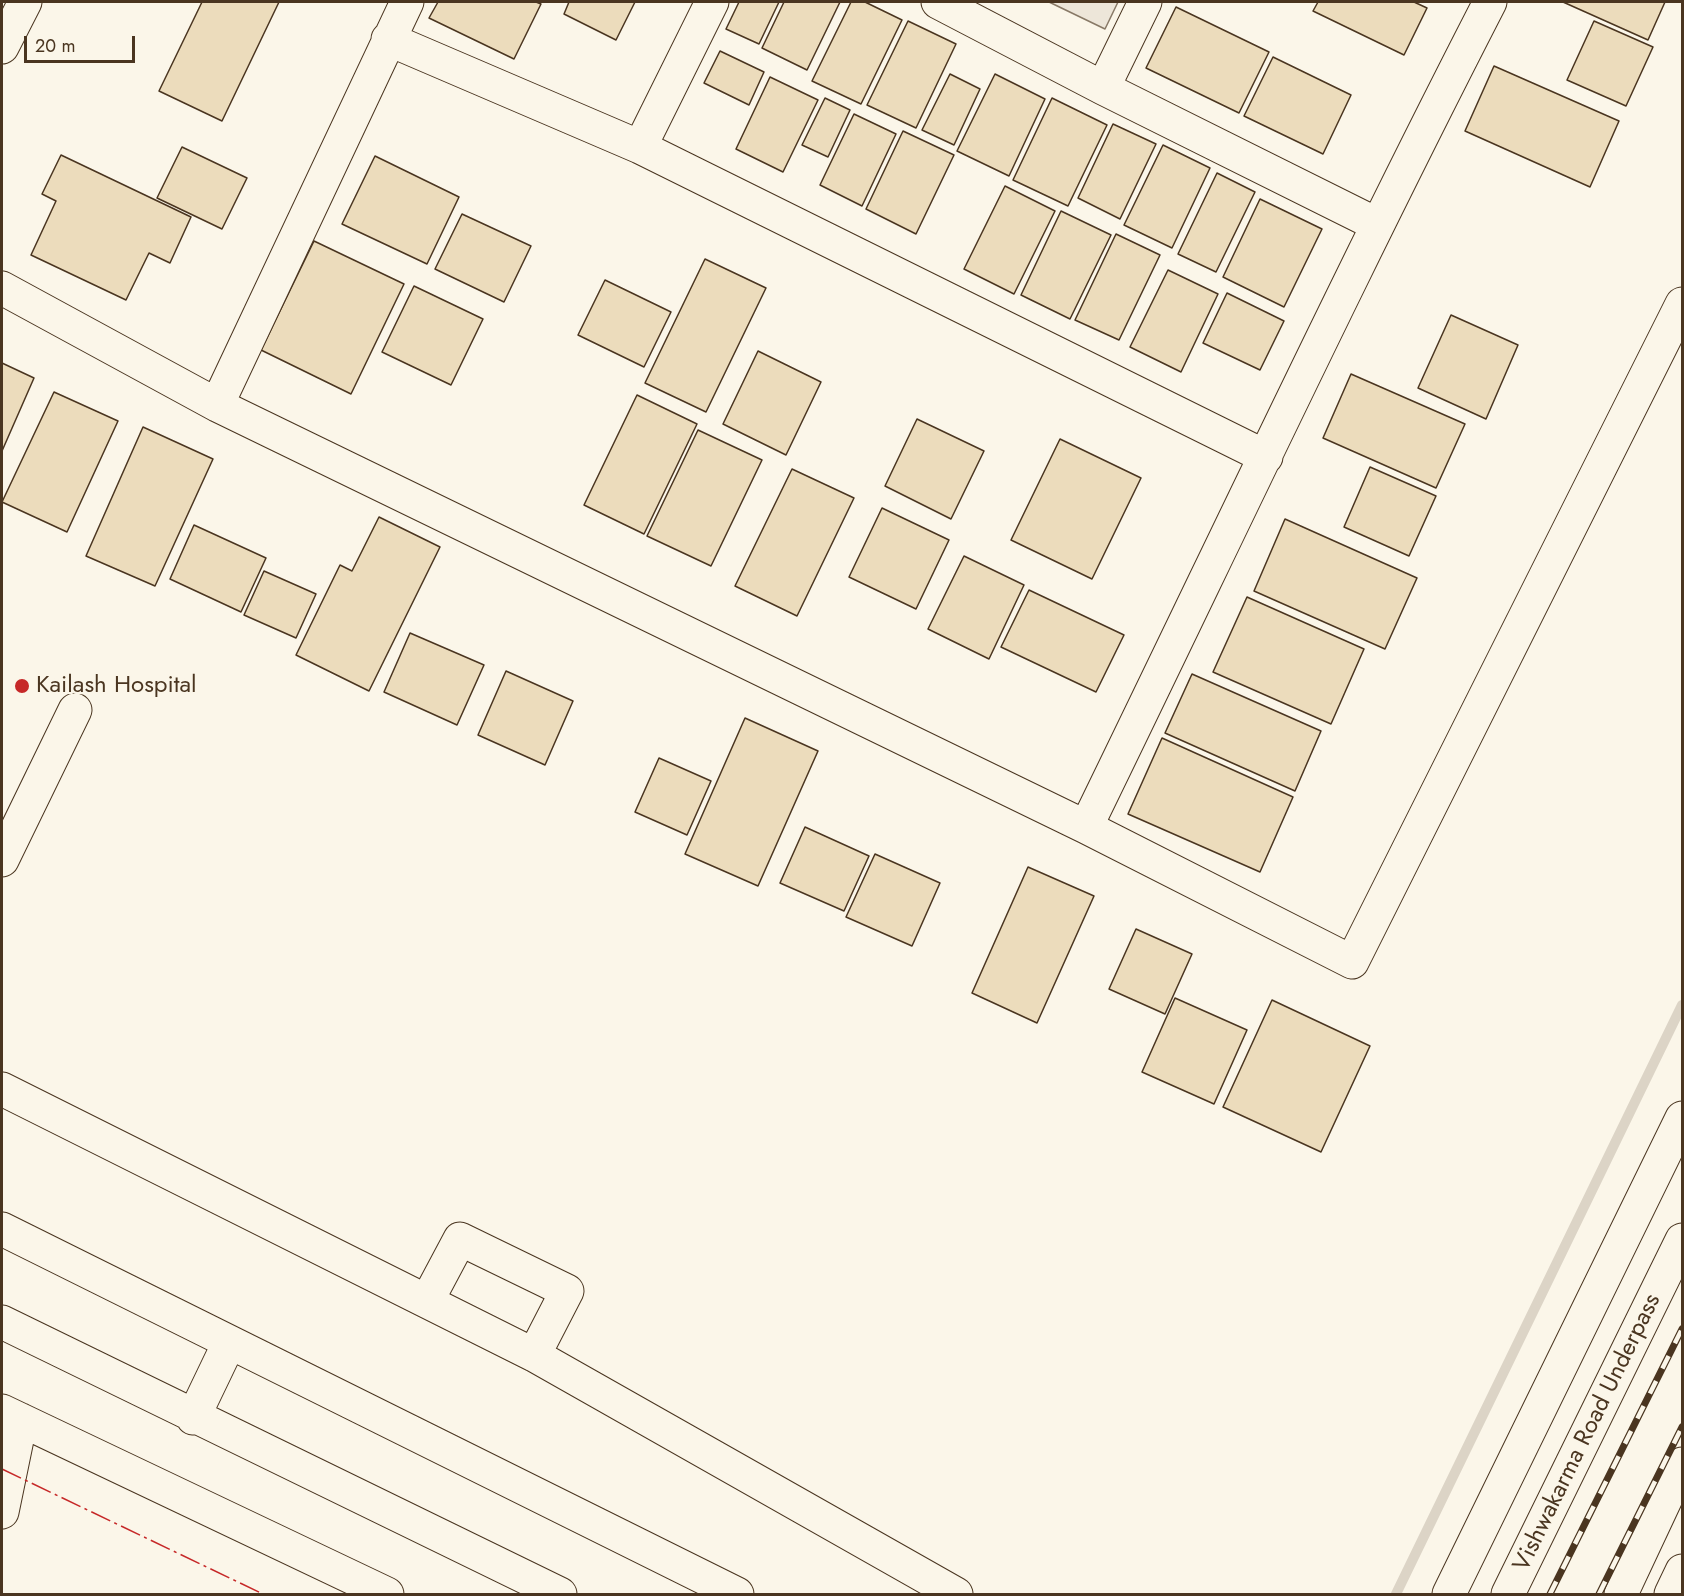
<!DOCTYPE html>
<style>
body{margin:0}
#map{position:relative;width:1684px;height:1596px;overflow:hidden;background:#fbf6e9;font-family:Jost,sans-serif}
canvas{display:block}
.frame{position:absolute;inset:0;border:3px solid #4a3520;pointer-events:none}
.scale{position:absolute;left:24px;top:36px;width:111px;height:27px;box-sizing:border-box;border:3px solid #4a3520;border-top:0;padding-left:8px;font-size:18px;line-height:21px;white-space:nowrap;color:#4a3520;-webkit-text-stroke:4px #fbf6e9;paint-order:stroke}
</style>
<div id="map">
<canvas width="1684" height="1596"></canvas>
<div class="frame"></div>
<div class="scale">20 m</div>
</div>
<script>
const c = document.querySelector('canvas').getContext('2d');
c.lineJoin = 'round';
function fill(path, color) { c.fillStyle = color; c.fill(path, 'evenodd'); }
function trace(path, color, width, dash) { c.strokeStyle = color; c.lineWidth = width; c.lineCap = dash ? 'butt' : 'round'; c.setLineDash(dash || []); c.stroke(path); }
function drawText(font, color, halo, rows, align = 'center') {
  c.font = font + ' Jost,sans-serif'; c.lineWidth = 4.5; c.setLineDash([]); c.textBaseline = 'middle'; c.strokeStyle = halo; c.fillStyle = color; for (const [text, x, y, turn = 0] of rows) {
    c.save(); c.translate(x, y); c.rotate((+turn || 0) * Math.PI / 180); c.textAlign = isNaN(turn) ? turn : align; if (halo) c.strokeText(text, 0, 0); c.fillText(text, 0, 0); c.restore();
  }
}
const green = new Path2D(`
 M1049,2H1118L1105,29Z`);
fill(green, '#ede6d9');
trace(green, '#887966', 1.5);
trace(new Path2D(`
 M1396,1594L1682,1005`), '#dcd4c6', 10);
const building = new Path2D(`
 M202,2H279L222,121L159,91Z
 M438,2H536L541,4L514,59L429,18Z
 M569,2H635L616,40L564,14Z
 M739,2H779L759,44L726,29Z
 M784,2H840L807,70L762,48Z
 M851,2H865L902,20L861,104L812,81Z
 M1318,2H1414L1427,8L1404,55L1313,11Z
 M1563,2H1665L1648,40Z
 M1176,7L1269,52L1239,113L1146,68Z
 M908,21L956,44L916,128L867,105Z
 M1594,21L1653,47L1626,106L1567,80Z
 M720,51L764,72L749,105L704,83Z
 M1273,57L1351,95L1323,154L1244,116Z
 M1494,66L1619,121L1590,187L1465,131Z
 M950,74L980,89L954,145L922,130Z
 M995,74L1045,99L1009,176L957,151Z
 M770,77L818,100L783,172L736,149Z
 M825,98L850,110L828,157L802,145Z
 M1052,98L1107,125L1068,206L1013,180Z
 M854,114L896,134L862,206L820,185Z
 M1113,124L1156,144L1120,219L1078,198Z
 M903,131L954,155L916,234L866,209Z
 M1163,145L1210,168L1172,248L1124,225Z
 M182,147L247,178L222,229L157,198Z
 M61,155L191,217L170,263L149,253L126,300L31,255L56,201L42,194Z
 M375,156L459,197L427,264L342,224Z
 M1217,173L1255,192L1216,272L1178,254Z
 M1005,186L1055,211L1014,294L964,269Z
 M1260,199L1322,229L1284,307L1223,277Z
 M1061,211L1111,235L1070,319L1021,295Z
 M462,214L531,246L504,302L435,269Z
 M1116,234L1160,255L1119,340L1075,320Z
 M314,241L404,284L351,394L261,350Z
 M705,259L766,288L706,412L645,383Z
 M1168,270L1218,294L1181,372L1130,347Z
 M605,280L671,312L644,367L578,335Z
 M414,286L483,319L451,385L382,352Z
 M1227,293L1284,321L1260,370L1203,343Z
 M1451,315L1518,345L1486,419L1418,388Z
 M758,351L821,382L786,455L723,424Z
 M2,363L34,378L2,451Z
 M1351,374L1465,424L1436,488L1323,438Z
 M54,392L118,421L67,532L2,502Z
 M637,395L697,424L644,534L584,505Z
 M917,419L984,451L951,519L885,486Z
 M143,427L213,459L155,586L86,556Z
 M698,430L762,460L711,566L647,536Z
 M1060,439L1141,478L1092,579L1011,540Z
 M1370,467L1436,496L1409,556L1344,527Z
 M792,469L854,498L797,616L735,586Z
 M882,508L949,540L916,609L849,577Z
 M379,517L440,547L369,691L296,655L340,565L352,571Z
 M1285,519L1417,578L1385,649L1254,591Z
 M194,525L266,558L241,612L170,579Z
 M964,556L1024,585L989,659L928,629Z
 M264,571L316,594L296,638L244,615Z
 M1029,590L1124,635L1096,692L1001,647Z
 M1247,597L1364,649L1331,724L1213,672Z
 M410,633L484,665L457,725L384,692Z
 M506,671L573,701L545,765L478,735Z
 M1192,674L1321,731L1295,791L1165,733Z
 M745,718L818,751L758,886L685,854Z
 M1162,738L1293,797L1260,872L1128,814Z
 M659,758L711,781L687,835L635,812Z
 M805,827L869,856L844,911L780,883Z
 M875,854L940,883L912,946L846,917Z
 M1028,867L1094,896L1037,1023L972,993Z
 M1136,929L1192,954L1165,1014L1109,989Z
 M1175,998L1247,1030L1214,1104L1142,1072Z
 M1272,1000L1370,1046L1321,1152L1223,1107Z`);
fill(building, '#ecdcbc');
trace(building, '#4a3520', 1.5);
const minor = new Path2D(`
 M938,2L1103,88L1376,224
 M388,39L640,147L1266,457
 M2,47L25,2
 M1103,88L1145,2
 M640,147L712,2
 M2,288L217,405L1086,827L1352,962L1682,304
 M217,405L407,2
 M1086,827C1220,552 1350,274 1490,2
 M2,860L75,710
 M2,1089L534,1355L956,1594
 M2,1229L737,1594
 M427,1301L460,1239L567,1291L534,1355
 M2,1322L560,1594
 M2,1411L387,1594
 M193,1418L229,1343
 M2,1512L21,1420`);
const major = new Path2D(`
 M1449,1594L1682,1118
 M1508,1594L1682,1240
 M1621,1594L1682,1464
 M1671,1594L1682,1571`);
trace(minor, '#4a3520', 35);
trace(major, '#4a3520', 35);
trace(minor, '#fbf6e9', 33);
trace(major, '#fbf6e9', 33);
const rail = new Path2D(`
 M1550,1594L1682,1329
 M1599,1594L1682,1427`);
trace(rail, '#4a3520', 7);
trace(rail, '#fbf6e9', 4.5, [14]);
trace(new Path2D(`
 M2,1469L263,1594`), '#c62828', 1.5, [21, 4.5, 3, 4.5]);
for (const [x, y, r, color] of [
 [22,686,8,"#c62828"]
]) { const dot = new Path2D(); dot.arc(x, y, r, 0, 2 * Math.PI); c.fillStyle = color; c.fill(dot); trace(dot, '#fbf6e9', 2); }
drawText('24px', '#4a3520', '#fbf6e9', [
 ["Kailash Hospital",36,686]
], 'left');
drawText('24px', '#4a3520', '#fbf6e9', [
 ["Vishwakarma Road Underpass",1588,1433,-64]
]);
</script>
